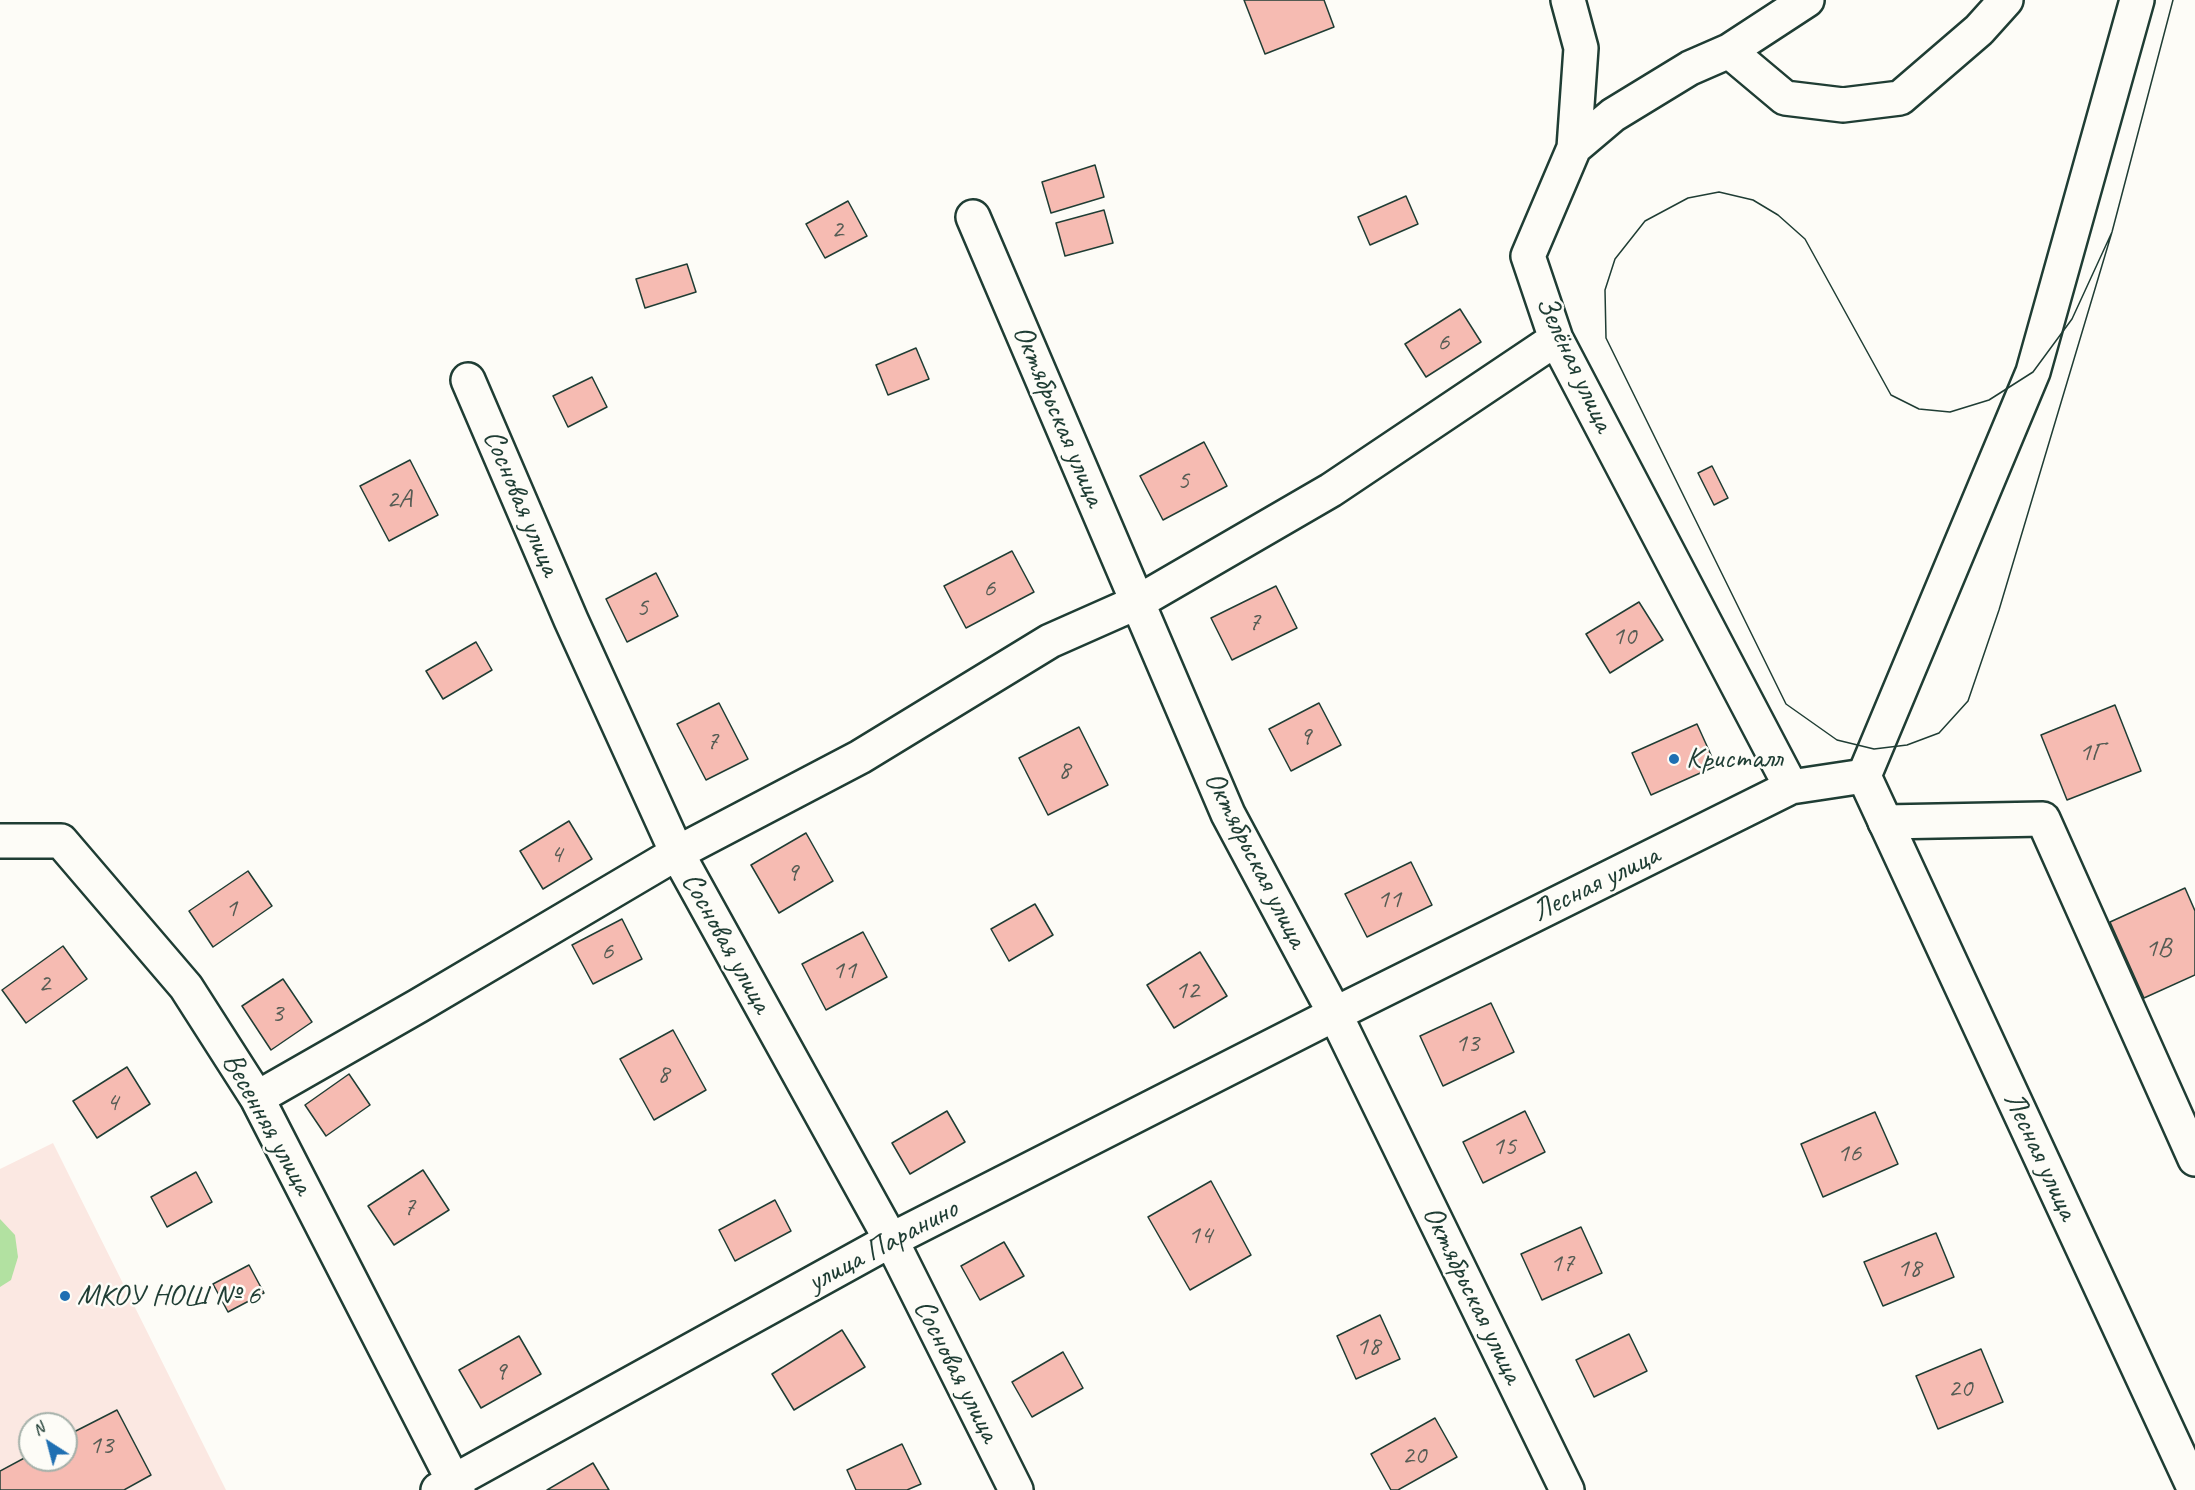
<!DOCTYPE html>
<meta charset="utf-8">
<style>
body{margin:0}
#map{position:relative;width:2195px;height:1490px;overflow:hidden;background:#fdfcf7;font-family:Caveat,sans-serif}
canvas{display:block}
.north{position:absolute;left:18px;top:1412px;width:60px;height:60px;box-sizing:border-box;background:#fdfcf7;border:2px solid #a4b0a9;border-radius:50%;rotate:324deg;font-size:16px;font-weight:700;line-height:24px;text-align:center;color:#1f3d34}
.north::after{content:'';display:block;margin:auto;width:21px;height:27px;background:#1f6fb2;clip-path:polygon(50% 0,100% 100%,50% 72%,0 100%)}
</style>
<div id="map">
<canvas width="2195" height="1490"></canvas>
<div class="north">N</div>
</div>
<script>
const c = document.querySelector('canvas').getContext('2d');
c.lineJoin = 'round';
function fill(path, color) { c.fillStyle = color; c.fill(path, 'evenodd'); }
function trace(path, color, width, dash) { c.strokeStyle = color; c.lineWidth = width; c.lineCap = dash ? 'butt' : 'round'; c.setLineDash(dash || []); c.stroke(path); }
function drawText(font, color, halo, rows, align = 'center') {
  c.font = font + ' Caveat,sans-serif'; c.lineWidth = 5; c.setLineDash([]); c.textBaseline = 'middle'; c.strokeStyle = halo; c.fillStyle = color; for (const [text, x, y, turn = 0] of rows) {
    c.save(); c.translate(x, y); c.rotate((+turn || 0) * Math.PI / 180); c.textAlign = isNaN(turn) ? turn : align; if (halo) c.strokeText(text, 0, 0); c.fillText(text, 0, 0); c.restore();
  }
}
fill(new Path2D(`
 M53,1143L226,1490H0V1169ZM30,1424H66V1460H30Z`), '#fbe8e2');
fill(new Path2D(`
 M0,1219L15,1235L18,1257L11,1280L0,1287Z`), '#b2e1a1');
const building = new Path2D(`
 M1244,0H1324L1334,27L1265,54Z
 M1095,165L1104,197L1051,213L1042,182Z
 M1406,196L1418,224L1370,245L1358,217Z
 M848,201L867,236L825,258L806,224Z
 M1104,210L1113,243L1065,256L1056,223Z
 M687,264L696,292L645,308L636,279Z
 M1460,309L1481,342L1426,377L1405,344Z
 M916,348L929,379L888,395L876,365Z
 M592,377L607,407L568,427L553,396Z
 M1204,442L1227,486L1163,520L1140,476Z
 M410,460L438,515L389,541L360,486Z
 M1712,466L1728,498L1714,505L1698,473Z
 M1012,551L1034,592L966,628L944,586Z
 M656,573L678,616L627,642L606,599Z
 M1276,586L1297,628L1232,660L1211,618Z
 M1639,602L1663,640L1610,673L1586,634Z
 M476,642L492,670L443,699L426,671Z
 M719,703L748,759L706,780L677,724Z
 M1319,703L1341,745L1291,771L1269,729Z
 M2115,705L2141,771L2067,800L2041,735Z
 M1697,724L1716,766L1651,795L1632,753Z
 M1079,727L1108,785L1048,815L1019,758Z
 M569,821L592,859L543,889L520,851Z
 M806,833L833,881L779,913L751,865Z
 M1411,862L1432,905L1367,937L1345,894Z
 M248,871L272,906L213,947L189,911Z
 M2185,888L2195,911V975L2144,998L2110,922Z
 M1035,904L1053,935L1009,961L991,929Z
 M622,919L642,959L593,984L572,945Z
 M863,932L887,977L826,1010L802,964Z
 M63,946L87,979L26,1023L2,990Z
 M1200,952L1227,996L1174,1028L1147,985Z
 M283,979L312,1022L271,1050L242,1006Z
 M1491,1003L1514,1052L1443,1086L1420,1036Z
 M673,1030L706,1090L654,1120L620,1059Z
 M127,1067L150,1104L97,1138L73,1101Z
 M349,1074L370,1105L326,1136L305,1105Z
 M947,1111L965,1142L910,1174L892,1143Z
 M1525,1111L1545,1152L1483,1183L1463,1142Z
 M1875,1112L1898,1164L1823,1197L1801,1144Z
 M423,1170L449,1210L394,1245L368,1206Z
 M196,1172L212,1202L167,1227L151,1197Z
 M1211,1181L1251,1255L1190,1290L1148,1217Z
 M775,1200L791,1231L735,1261L719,1230Z
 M1581,1227L1602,1273L1542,1300L1521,1254Z
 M1936,1233L1954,1277L1883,1306L1864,1262Z
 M1004,1242L1024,1276L980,1300L961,1266Z
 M249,1265L264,1293L228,1312L213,1284Z
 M1380,1315L1400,1359L1356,1379L1337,1336Z
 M842,1330L865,1367L794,1410L772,1374Z
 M1629,1334L1647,1371L1594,1397L1576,1360Z
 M519,1336L541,1374L481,1408L459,1370Z
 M1981,1349L2003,1402L1938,1429L1916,1376Z
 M1063,1352L1083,1388L1032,1417L1012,1382Z
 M117,1410L151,1475L124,1490H0V1471L30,1455V1460H66V1436Z
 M1435,1418L1457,1457L1398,1490H1391L1371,1454Z
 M902,1444L921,1484L907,1490H856L847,1470Z
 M593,1463L609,1490H547Z`);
fill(building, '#f6bbb2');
trace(building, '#1f3d34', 1.5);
const minor = new Path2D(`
 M1568,0L1581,48L1574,148
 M1729,51L1785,98L1843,105L1900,98L1979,30L2006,0
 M973,217L1228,814L1335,1014L1567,1490
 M468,380L571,620L677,853L891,1240L1016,1490
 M1791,787L1556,339L1528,256L1574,148L1613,115L1690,68L1729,51L1807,0
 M1885,822L2043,819L2195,1159
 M0,841H61L186,987L257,1098L458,1490
 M257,1098L418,1006L677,853L860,757L1050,641L1138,602L1331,490L1556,339
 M438,1490L891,1240L1335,1014L1791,787L1864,776`);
const major = new Path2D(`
 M2137,0L2033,372L1864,776L2195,1490`);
trace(minor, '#1f3d34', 38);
trace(major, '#1f3d34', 38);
trace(minor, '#fdfcf7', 33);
trace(major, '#fdfcf7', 33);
trace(new Path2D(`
 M2112,232L2072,319L2033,372L1989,400L1950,412L1919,409L1891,395L1805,239L1778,215L1753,200L1719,192L1688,198L1645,221L1615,259L1605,290L1606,338L1786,704L1837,740L1874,749L1907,745L1939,733L1968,701L1999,610L2112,232L2173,0`), '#1f3d34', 1.5);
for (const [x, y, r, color] of [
 [1674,759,6,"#1f6fb2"],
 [65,1296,6,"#1f6fb2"]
]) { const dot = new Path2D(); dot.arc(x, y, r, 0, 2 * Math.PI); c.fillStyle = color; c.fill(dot); trace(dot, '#fdfcf7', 2); }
drawText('27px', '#555c54', null, [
 ["2",837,230],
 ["6",1443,343],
 ["5",1183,481],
 ["2А",399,500],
 ["6",989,589],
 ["5",642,608],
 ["7",1254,623],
 ["10",1624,637],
 ["9",1305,737],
 ["7",712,742],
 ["1Г",2091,753],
 ["8",1064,771],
 ["4",556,855],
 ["9",792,873],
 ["11",1389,900],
 ["1",231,909],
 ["1В",2158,949],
 ["6",607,952],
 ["11",844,971],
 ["2",44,984],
 ["12",1187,991],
 ["3",277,1014],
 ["13",1467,1044],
 ["8",663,1075],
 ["4",112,1103],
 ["15",1504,1147],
 ["16",1849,1154],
 ["7",409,1208],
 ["14",1200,1236],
 ["17",1562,1264],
 ["18",1909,1269],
 ["18",1368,1347],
 ["9",500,1372],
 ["20",1960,1389],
 ["13",101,1446],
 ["20",1414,1456]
]);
drawText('30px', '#1f3d34', '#fdfcf7', [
 ["Зелёная улица",1574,364,65],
 ["Октябрьская улица",1058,416,67],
 ["Сосновая улица",521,503,67],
 ["Октябрьская улица",1255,860,63],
 ["Лесная улица",1596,884,-26],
 ["Сосновая улица",726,943,61],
 ["Весенняя улица",267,1124,61],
 ["Лесная улица",2040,1156,65],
 ["улица Паранино",883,1246,-28],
 ["Октябрьская улица",1472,1295,64],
 ["Сосновая улица",956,1371,63]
]);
drawText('30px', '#1f3d34', '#fdfcf7', [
 ["Кристалл",1686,759],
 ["МКОУ НОШ № 6",77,1296]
], 'left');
</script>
